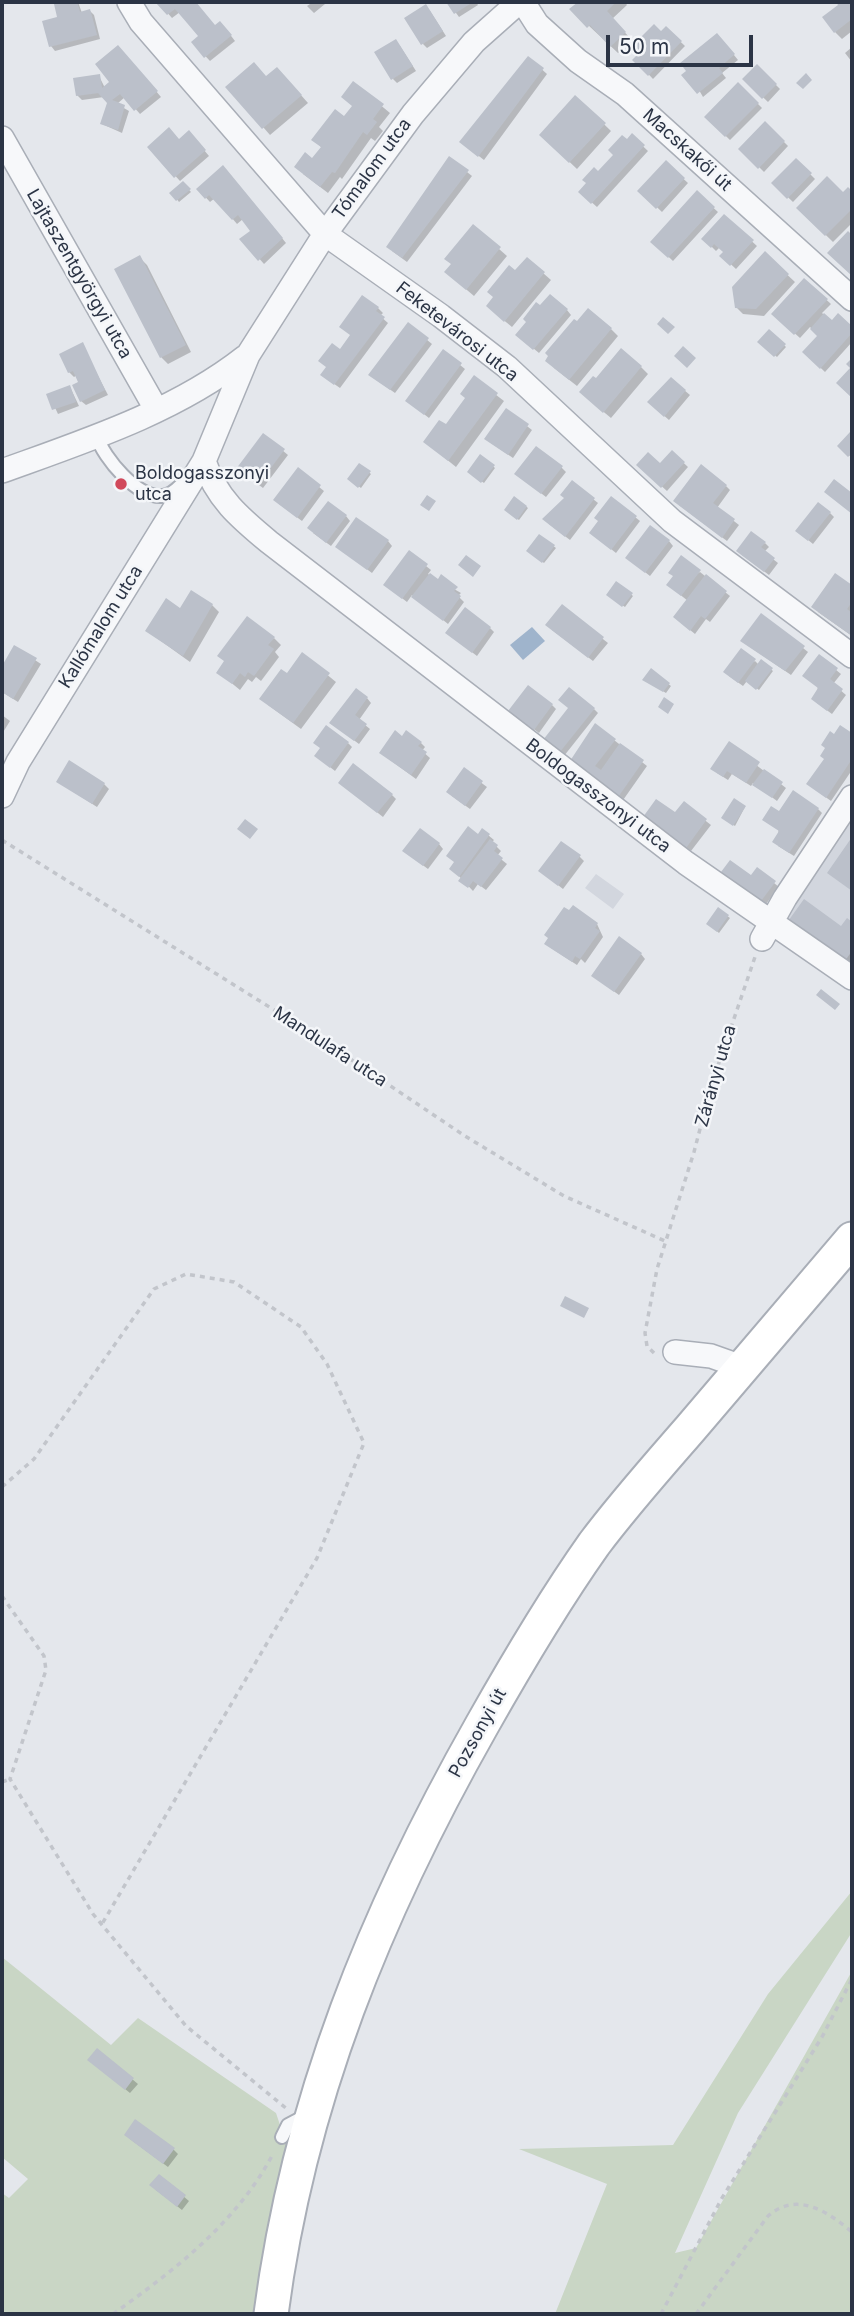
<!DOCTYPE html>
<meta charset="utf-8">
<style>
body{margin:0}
#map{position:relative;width:854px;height:2316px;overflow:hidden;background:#e4e7ec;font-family:Inter,sans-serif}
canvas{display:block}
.frame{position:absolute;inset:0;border:4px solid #2b3445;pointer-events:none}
.scale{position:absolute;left:606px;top:35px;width:147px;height:32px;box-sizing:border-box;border:4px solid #2b3445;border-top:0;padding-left:9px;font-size:21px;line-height:24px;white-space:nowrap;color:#2b3445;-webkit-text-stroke:5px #f4f6f9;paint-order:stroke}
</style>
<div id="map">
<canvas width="854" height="2316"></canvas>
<div class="frame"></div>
<div class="scale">50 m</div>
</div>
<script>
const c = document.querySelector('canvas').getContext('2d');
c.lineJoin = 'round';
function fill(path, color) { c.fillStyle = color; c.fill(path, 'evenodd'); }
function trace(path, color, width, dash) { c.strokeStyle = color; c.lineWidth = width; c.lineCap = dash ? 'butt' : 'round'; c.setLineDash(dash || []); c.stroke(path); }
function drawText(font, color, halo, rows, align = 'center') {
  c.font = font + ' Inter,sans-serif'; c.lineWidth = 5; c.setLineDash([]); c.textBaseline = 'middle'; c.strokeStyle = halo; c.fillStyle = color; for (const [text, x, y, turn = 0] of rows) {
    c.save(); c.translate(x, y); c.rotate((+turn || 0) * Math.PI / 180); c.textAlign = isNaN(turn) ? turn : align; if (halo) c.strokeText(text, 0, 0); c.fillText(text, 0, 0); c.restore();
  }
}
fill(new Path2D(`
 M852,818V974L781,921Z
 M596,874L624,894L613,909L585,888Z`), '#d2d6de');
fill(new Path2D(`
 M852,1891V1932L738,2113L675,2253L696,2248L852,1971V2314H555L607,2184L519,2149L673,2145L768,1994Z
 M2,1957L111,2045L138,2018L276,2113L288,2149L260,2314H2V2193L9,2198L28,2179L2,2157Z`), '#c9d6c5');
fill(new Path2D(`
 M532,627L545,641L523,660L510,645Z`), '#9fb4cc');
fill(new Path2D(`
 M69,2H78L82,13L90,11L94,15L100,39L55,51L51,46L59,18L56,5Z
 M158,2H195L215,27L225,28L235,41L210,61L193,43L201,37L180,12L172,18Z
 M313,2H322L325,4L314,13L307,6Z
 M448,2H476L478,5L459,17Z
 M580,2H625L627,5L612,19L632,40L618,53L572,10Z
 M838,2H852V31L842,39L835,32L841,5Z
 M430,11L446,36L427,48L423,44Z
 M666,28L685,46L653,79L635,60Z
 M721,39L738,60L722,73L726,78L703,97L688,71Z
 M400,46L416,71L397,83L393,79Z
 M852,47V62L845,53Z
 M122,51L161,97L140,114L125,97L117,104L129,111L122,133L102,124L109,102L104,97L82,100L77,95L99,76L105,88L112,82Z
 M529,58L547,74L484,160L466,146Z
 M757,66L780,89L768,102L744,79Z
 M284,76L308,103L270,135L228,87Z
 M354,83L390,113L379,127L383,131L375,141L371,138L342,179L340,177L328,193L303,174L322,148L314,140L345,119L354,107Z
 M738,84L762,108L730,140L706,117Z
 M576,97L611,131L577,169L541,135Z
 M765,123L788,146L764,172L741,149Z
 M632,136L648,151L597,207L580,192Z
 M193,137L209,156L180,181L149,147Z
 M796,160L815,179L793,202L773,183Z
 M666,163L688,183L662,212L640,191Z
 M227,171L286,243L264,264L242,239L252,231L243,219L237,224L215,198L210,202L198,189Z
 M467,172L472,176L407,262L392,251Z
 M183,183L191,192L179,202L172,193Z
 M848,189L852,193V223L833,242L798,208L843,195Z
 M697,193L718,212L673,261L653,242Z
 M724,216L757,246L736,269L722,256L725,252L720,247L716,251L704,239Z
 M473,226L507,256L474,296L454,279Z
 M765,254L795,282L764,316L743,314L736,307Z
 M140,258L147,265L191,352L168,364L161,357Z
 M527,259L551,280L512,327L495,313L516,273Z
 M805,280L831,304L822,313L832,322L838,315L852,328V342L825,372L804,352L819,336L810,327L800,338L773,314Z
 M362,297L378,308L383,313L380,316L388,323L340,388L327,379L328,368L352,335Z
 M540,308L567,310L571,315L539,353L522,339Z
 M409,325L432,344L395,393L375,379Z
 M611,329L618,336L577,386L554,368L550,356Z
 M769,331L786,347L777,357L760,342Z
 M82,345L108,395L86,405L81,401L77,375L74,377L69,372Z
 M444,352L465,369L429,418L412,405Z
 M641,367L648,374L611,418L588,399L596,381Z
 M474,378L504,401L456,467L425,442L446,427L467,399Z
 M671,379L690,395L669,420L653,406Z
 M70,387L79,406L58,414L49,395Z
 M506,410L532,430L513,458L491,443Z
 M850,434L852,436L851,457L839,446Z
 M264,435L288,455L263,488L243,473Z
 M672,452L688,467L667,491L638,465H660Z
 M480,456L495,468L484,483L469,472Z
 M360,465L371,474L361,488L349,479Z
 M561,467L566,472L546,497L521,478Z
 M298,470L324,491L302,521L279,504Z
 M726,486L730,490L717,508L739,525L727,541L679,505Z
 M515,498L528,508L519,520L506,510Z
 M566,498L593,499L598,503L570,540L549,524Z
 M830,513L834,517L813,544L802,535Z
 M346,516L350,521L331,546L313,533Z
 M635,517L640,521L616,553L596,537Z
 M540,536L556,548L544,563L529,550Z
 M388,541L392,546L372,573L337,547Z
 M669,541L673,546L650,576L632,562Z
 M765,543L769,547L764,552L778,563L769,575L742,555Z
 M426,566L431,570L428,574L461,593L458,596L464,602L448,624L412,595L407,602L390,589Z
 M700,572L730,596L710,622L706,619L695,634L679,621L688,601L673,589Z
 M835,575L852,587V636L818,612Z
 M617,583L633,596L625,607L608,595Z
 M212,605L219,612L190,662L147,631L181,610Z
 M562,607L608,643L593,661L552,630Z
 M490,628L494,632L477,656L452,637Z
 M274,638L281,645L275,652L279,657L261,681L256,677L252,682L248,679L240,690L218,672Z
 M747,645L803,648L808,652L791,675Z
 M15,647L41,664L18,702L2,692V669Z
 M303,655L336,682L301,729L268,705Z
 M819,656L841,674L833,684L846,695L832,714L817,703Z
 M755,661L759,665L762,662L773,671L759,690L747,681L743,686L729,676Z
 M651,671L671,686L666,693L644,680Z
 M367,698L371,703L359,720L370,729L359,744L336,727Z
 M552,705L556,709L539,733L515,715Z
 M594,709L598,713L564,756L545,740Z
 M2,715L10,721L2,734Z
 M841,728L852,735V770L831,801L813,788Z
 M403,738L421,743L425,747L422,751L430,758L416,779L386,757Z
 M614,740L647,766L621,803L575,768Z
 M348,743L352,747L335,771L321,760Z
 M729,744L786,788L777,801L753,783L751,786L732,774L728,780L717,773Z
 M464,770L487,787L470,809L452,796Z
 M58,782L104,784L109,789L97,807Z
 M345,787L392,795L396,799L383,817Z
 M684,804L711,825L691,851L650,821L675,815Z
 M745,807L735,826L725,819Z
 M818,809L822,813L794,856L778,846L779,814Z
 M482,830L494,840L492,842L501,851L497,856L507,864L486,890L478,884L473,891L456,873V862Z
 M439,844L443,849L428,869L409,855Z
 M579,856L584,861L563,889L545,875Z
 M751,878L774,883L779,887L763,908Z
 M573,908L597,924L603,937L585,963L581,959L577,965L551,948L550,938Z
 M718,909L730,918L719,933L708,924Z
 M847,921L852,924V967L795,931L841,929Z
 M641,954L645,959L619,995L598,980Z
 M97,2050L138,2084L130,2093L94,2064Z
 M130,2139L173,2149L178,2154L168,2167Z
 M159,2176L189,2201L182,2210L156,2190Z`), '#0003');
fill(new Path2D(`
 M62,2H77L80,12L90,9L97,35L49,47L42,21L57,17L54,4Z
 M155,2H196L215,25L220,21L232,35L204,58L191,42L198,36L187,23L175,9L167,15Z
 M446,2H473L454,14Z
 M578,2H616L607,11L626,32L610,47L590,25L587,28L569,9Z
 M836,2H852V19L834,33L822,17L838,5Z
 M426,4L443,31L421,45L404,18Z
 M654,24L661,31L666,26L682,41L648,76L632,60L639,53L632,46Z
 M717,33L735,54L719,68L723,73L697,94L681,75L686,71L680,63Z
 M396,39L413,66L391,80L374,52Z
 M118,45L158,91L134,111L120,94L112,100L125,105L118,130L100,124L107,103L98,93L76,96L73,78L100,74L102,88L109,82L95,64Z
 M528,56L544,68L478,157L459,142Z
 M254,62L266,76L277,67L302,95L262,129L225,87Z
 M757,64L777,84L762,99L742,79Z
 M806,73L812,80L803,89L796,83Z
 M353,81L384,104L373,119L377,122L367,135L363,132L335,173L332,172L320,187L294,167L305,152L312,158L321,147L311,140L335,109L344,116L352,106L341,97Z
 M738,82L759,103L725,137L704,117Z
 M575,95L606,123L569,163L539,135Z
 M765,121L785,141L758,169L738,149Z
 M169,127L179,139L189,130L206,150L174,178L147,147Z
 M632,133L645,145L591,204L578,192L586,183L582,180L594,167L598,171L613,155L608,150L622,135L627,139Z
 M449,156L469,170L402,258L386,247Z
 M796,158L812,173L787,199L771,183Z
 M666,160L685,178L656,209L637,191Z
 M223,165L283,238L258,261L239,239L250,231L238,215L232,220L209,195L205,199L196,189Z
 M827,176L843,192L848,187L852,191V209L825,236L796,208Z
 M183,181L191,189L176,201L169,193Z
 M697,190L715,207L668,258L650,242Z
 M724,214L754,240L730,266L719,256L723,252L714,244L711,248L701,239Z
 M473,224L501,247L466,290L444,272L451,264L444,259Z
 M848,231L852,235V276L827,253Z
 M765,251L789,274L756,309L735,308L732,287Z
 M140,255L186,345L160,358L114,269Z
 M527,257L545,272L504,322L486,306L493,297L487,292L509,265L515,270Z
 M804,278L828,299L794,335L771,314Z
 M550,294L568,309L533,350L515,335L526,322L523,319L536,302L540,305Z
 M362,295L379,307L376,311L385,317L334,385L320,375L326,367L318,361L332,343L340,349L350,335L339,327Z
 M588,308L612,328L569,380L545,361L548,356L545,353L574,319L577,321Z
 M824,313L832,320L838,313L852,326V333L820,369L802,352L817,336L810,329Z
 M663,317L675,327L668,334L657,324Z
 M408,322L429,338L390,390L368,375Z
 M769,329L786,344L774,357L757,342Z
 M83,342L105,390L80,402L72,385L78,382L73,371L68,373L59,354Z
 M683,346L696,358L687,368L674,356Z
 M621,348L642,366L603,413L579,392L593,376L596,378Z
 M443,349L462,363L424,415L405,401Z
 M852,358V398L836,383L850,368L846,364Z
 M474,375L498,393L448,461L423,442L439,420L446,424L465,398L460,394Z
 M671,377L686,390L664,417L647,402Z
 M70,385L76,402L52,410L46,394Z
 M506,408L529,424L508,455L484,439Z
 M850,432L852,453L848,457L837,446Z
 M263,433L285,449L258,485L236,469Z
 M536,446L563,466L541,494L514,474Z
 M672,450L685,462L661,488L636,465L648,452L660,463Z
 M480,454L495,465L481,483L467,472Z
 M359,463L371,471L358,488L347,479Z
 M701,464L727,485L713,503L735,519L722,538L673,501Z
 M298,467L321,485L297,518L273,500Z
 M834,479L852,493V514L824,492Z
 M572,480L595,498L565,537L542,519L564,498L560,495Z
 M427,495L436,501L429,511L420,505Z
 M514,496L527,506L517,520L504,510Z
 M611,496L637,516L611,550L589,533L598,521L594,518Z
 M328,501L347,515L326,543L307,528Z
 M818,502L831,512L808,541L795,531Z
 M356,517L389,540L367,570L335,547Z
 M650,525L670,540L645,573L625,558Z
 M751,531L766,542L761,547L775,558L764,572L736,551Z
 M539,534L555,545L542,563L526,551Z
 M409,550L428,564L402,599L383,585Z
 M466,555L481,566L473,577L458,565Z
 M681,555L701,570L681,596L666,585L673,576L668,573Z
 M430,573L438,579L441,574L458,587L454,591L461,596L443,621L411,597Z
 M835,573L852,585V602L847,609L852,613V636L811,607Z
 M706,574L727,591L705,619L701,616L690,631L673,617Z
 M616,581L633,593L622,607L606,595Z
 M191,590L213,604L183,656L145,631L166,598L180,608Z
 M562,604L604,637L588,658L545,625Z
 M465,607L491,627L472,653L445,633Z
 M761,613L805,646L785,671L740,641Z
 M247,616L275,637L268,645L274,649L254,676L248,672L245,677L240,673L232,684L216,673L224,661L217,656Z
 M14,645L37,658L13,699L2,692V666Z
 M741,648L756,659L738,683L723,672Z
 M302,652L330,673L293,723L259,699L281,669L287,673Z
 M819,654L838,668L830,679L843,689L827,711L811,699L818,688L802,676Z
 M761,659L773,668L756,690L745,681Z
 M651,668L670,683L663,692L642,680Z
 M528,685L553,704L534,730L508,711Z
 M569,687L595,708L559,753L543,740L568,708L558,700Z
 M356,688L368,697L355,715L367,724L354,741L329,723Z
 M664,697L674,704L668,714L658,707Z
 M595,723L616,739L595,766L601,770L620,743L644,760L616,800L568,764Z
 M326,725L349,742L330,768L314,756L320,748L313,743Z
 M840,725L852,733V759L826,798L806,784L824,759L820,756L825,748L821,745L830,731L834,734Z
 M395,730L402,736L406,730L422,742L418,746L427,752L411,775L379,753Z
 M729,741L760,762L746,783L727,771L723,777L710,769Z
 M69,760L105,783L92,804L56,782Z
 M353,763L393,794L377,813L338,783Z
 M464,767L483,781L465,806L446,792Z
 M764,769L783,782L772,798L752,785Z
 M793,790L819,808L789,853L772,842L779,831L762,820L771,806L779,811Z
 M734,798L746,806L733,826L721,818Z
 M656,799L675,812L684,801L707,819L686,848L643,817Z
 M245,819L258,829L250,839L237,829Z
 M468,826L478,834L482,828L490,834L459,877L449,869L454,862L446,856Z
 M420,828L440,843L423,866L402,851Z
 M852,837V891L827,873Z
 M490,839L498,845L494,851L503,858L481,887L473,881L468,888L458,881Z
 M561,841L581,855L558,886L538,871Z
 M730,860L751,875L757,867L776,881L758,905L718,876Z
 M804,899L841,926L847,918L852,922V951L842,965L786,924Z
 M573,905L598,923L595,928L600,931L580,959L575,956L572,962L544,944L548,938L544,935L564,907L569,910Z
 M718,907L729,915L717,932L706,924Z
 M619,936L642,953L614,992L591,976Z
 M821,989L840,1004L835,1010L816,995Z
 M565,1296L589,1308L584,1318L560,1306Z
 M97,2048L134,2078L125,2090L87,2060Z
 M135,2119L175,2148L163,2164L124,2135Z
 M159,2174L186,2195L177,2207L149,2185Z`), '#bbc0ca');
const service = new Path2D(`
 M97,437C104,458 137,498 162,496C170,496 176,490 181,485
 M282,2137L288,2125L307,2115`);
const minor = new Path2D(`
 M129,2L141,22L325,234L441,316L507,367L672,521L852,656
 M523,2L537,24L578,61L625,94L852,299
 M2,138L156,409
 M204,461C216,498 240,518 269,542L686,863L852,978
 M2,471C85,441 175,412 245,357
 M2,796L18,762L204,461L248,355L325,234L413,114L474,42L519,2
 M762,939L785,898L852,797
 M675,1352L711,1356L742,1367`);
const secondary = new Path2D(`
 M271,2314C299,2100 376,1912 482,1725C517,1663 553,1602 594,1544C624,1504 657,1467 690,1429C744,1365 798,1302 852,1239`);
trace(service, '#a9aeb7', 16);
trace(minor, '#a9aeb7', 26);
trace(secondary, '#a9aeb7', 37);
trace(new Path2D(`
 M2,840L319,1038L465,1136L564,1196L665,1241
 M654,1353L647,1346L645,1333L657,1269L694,1152L712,1083L755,957
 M2,1487L34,1459L154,1289L186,1274L234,1282L301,1327L327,1364L364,1443L317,1558L102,1924
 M2,1596L44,1656L46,1670L10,1779L93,1914L186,2026L287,2109
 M2,1782L10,1779
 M113,2314C175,2270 237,2222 273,2154
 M661,2314L722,2198L822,2037L852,1979
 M696,2314L768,2216C797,2191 827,2211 852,2232`), '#c2c5cb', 3.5, [5, 5]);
trace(service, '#f7f8fa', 12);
trace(minor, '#f7f8fa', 23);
trace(secondary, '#fff', 33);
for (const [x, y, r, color] of [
 [121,484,7,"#d1495b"]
]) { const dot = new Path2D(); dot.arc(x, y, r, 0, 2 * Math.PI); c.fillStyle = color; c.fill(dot); trace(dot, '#f4f6f9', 2.5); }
drawText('18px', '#2b3445', '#f4f6f9', [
 ["Macskakői út",687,150,42],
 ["Tómalom utca",372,169,-54],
 ["Lajtaszentgyörgyi utca",79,274,60],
 ["Feketevárosi utca",457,332,38],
 ["Kallómalom utca",101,627,-58],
 ["Boldogasszonyi utca",598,796,37],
 ["Mandulafa utca",330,1047,33],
 ["Zárányi utca",716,1076,-74],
 ["Pozsonyi út",478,1733,-61]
]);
drawText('18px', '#2b3445', '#f4f6f9', [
 ["Boldogasszonyi",135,474],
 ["utca",135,495]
], 'left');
</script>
